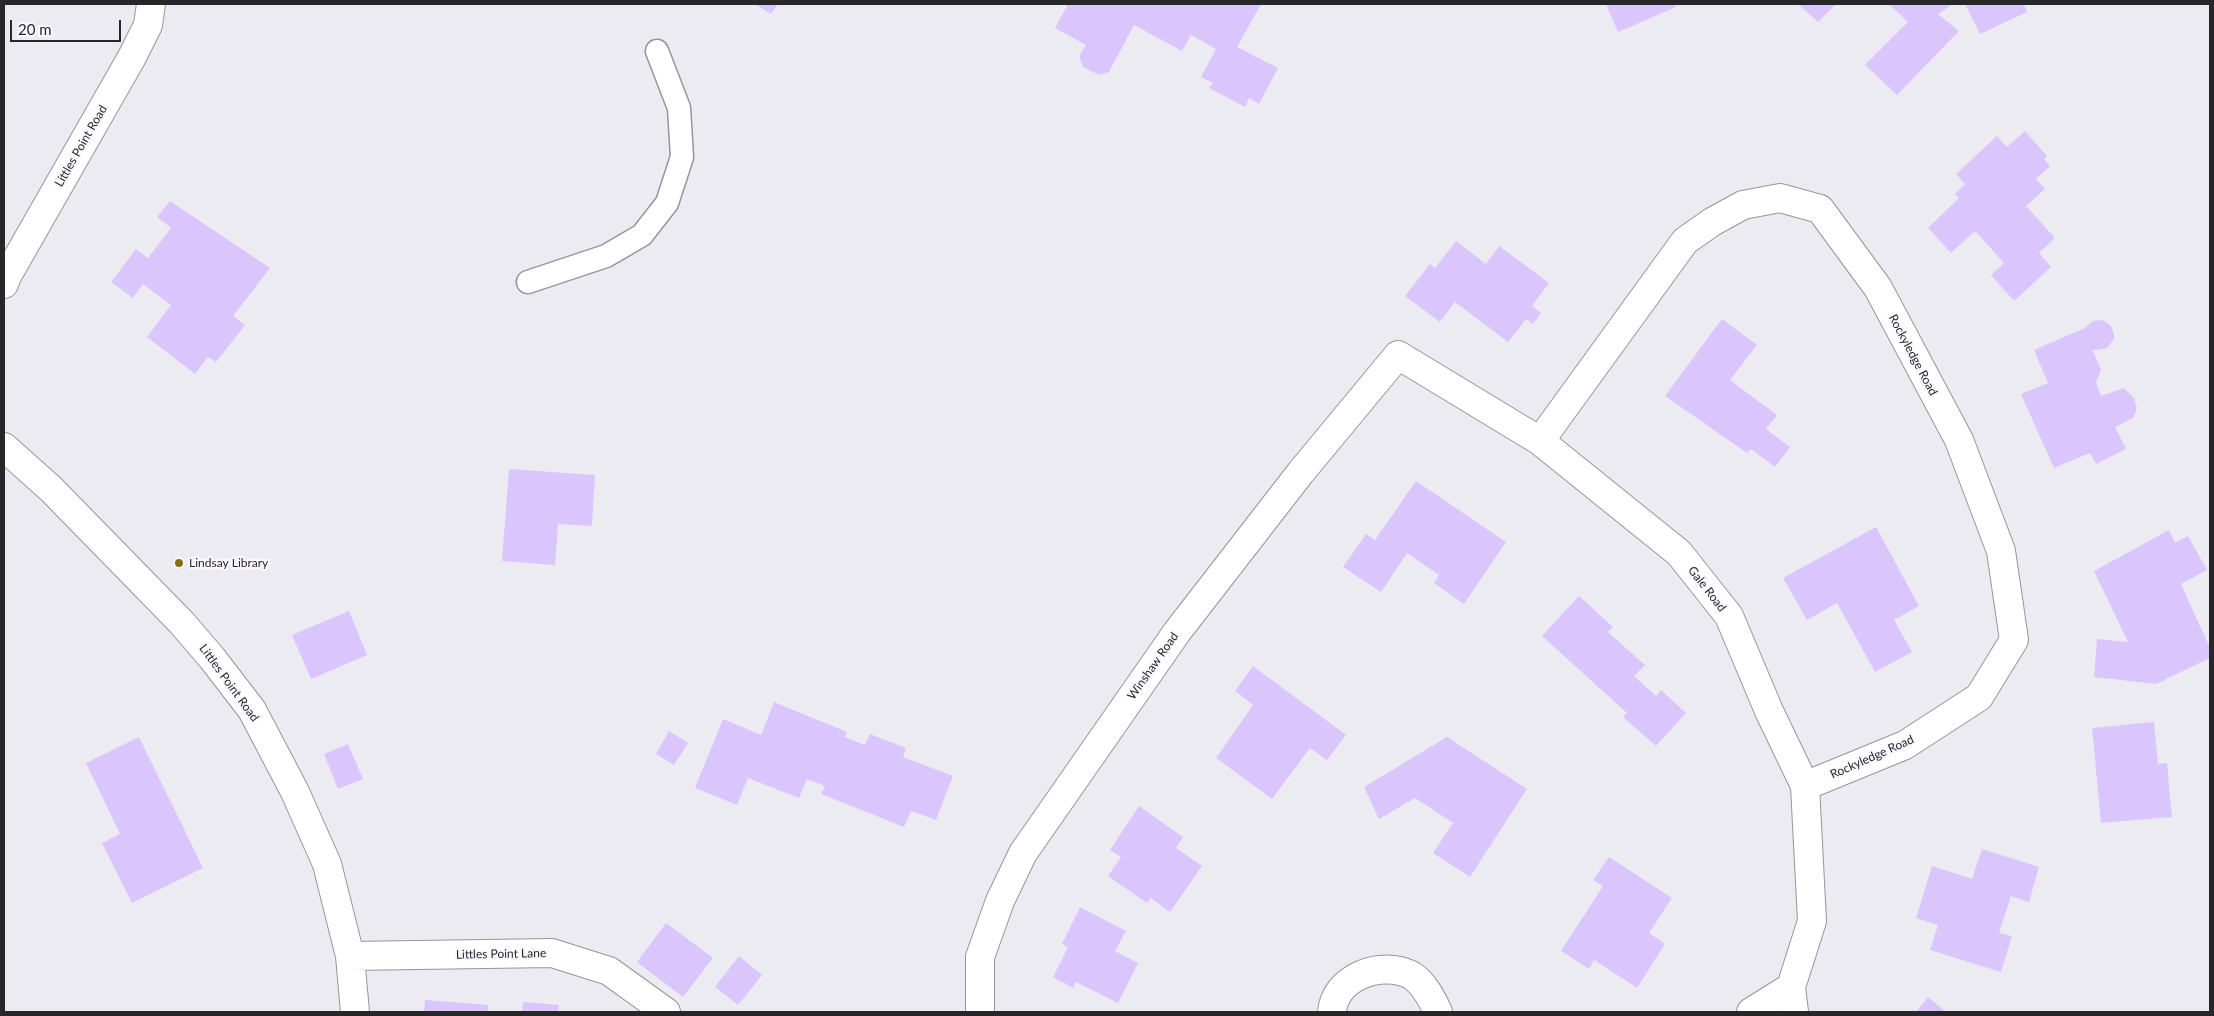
<!DOCTYPE html>
<style>
body{margin:0}
#map{position:relative;width:2214px;height:1016px;overflow:hidden;background:#edebf2;font-family:Lato,sans-serif}
canvas{display:block}
.frame{position:absolute;inset:0;border:5px solid #272628;pointer-events:none}
.scale{position:absolute;left:10px;top:20px;width:111px;height:22px;box-sizing:border-box;border:2px solid #272628;border-top:0;padding-left:6px;font-size:15px;line-height:18px;white-space:nowrap;color:#272628;-webkit-text-stroke:4px #faf8fe;paint-order:stroke}
</style>
<div id="map">
<canvas width="2214" height="1016"></canvas>
<div class="frame"></div>
<div class="scale">20 m</div>
</div>
<script>
const c = document.querySelector('canvas').getContext('2d');
c.lineJoin = 'round';
function fill(path, color) { c.fillStyle = color; c.fill(path, 'evenodd'); }
function trace(path, color, width, dash) { c.strokeStyle = color; c.lineWidth = width; c.lineCap = dash ? 'butt' : 'round'; c.setLineDash(dash || []); c.stroke(path); }
function drawText(font, color, halo, rows, align = 'center') {
  c.font = font + ' Lato,sans-serif'; c.lineWidth = 4.5; c.setLineDash([]); c.textBaseline = 'middle'; c.strokeStyle = halo; c.fillStyle = color; for (const [text, x, y, turn = 0] of rows) {
    c.save(); c.translate(x, y); c.rotate((+turn || 0) * Math.PI / 180); c.textAlign = isNaN(turn) ? turn : align; if (halo) c.strokeText(text, 0, 0); c.fillText(text, 0, 0); c.restore();
  }
}
fill(new Path2D(`
 M755,4H778L771,14Z
 M1068,4H1261L1237,47L1278,68L1259,104L1249,98L1245,107L1209,88L1213,83L1201,77L1216,49L1191,35L1182,51L1134,25L1109,72L1099,75L1083,67L1079,56L1086,45L1055,28Z
 M1606,4H1674L1676,7L1618,32Z
 M1798,4H1836L1818,22Z
 M1889,4H1953L1938,14L1959,31L1897,95L1865,65L1908,22Z
 M1965,4H2024L2027,12L1980,34Z
 M2025,131L2047,156L2044,159L2050,166L2036,179L2045,189L2026,206L2055,238L2039,253L2051,267L2014,301L1991,275L2004,263L1975,231L1951,253L1928,228L1959,198L1955,194L1965,184L1956,174L1997,136L2007,147Z
 M170,201L270,268L233,316L245,325L216,362L208,357L195,374L147,337L171,305L143,284L133,298L111,282L136,249L148,258L171,228L157,217Z
 M1456,241L1486,264L1499,246L1549,283L1532,306L1541,313L1533,324L1526,319L1508,342L1455,302L1440,322L1405,296L1430,264L1435,268Z
 M1722,319L1757,345L1730,380L1777,415L1766,429L1790,447L1775,467L1751,449L1747,453L1665,396Z
 M2102,320L2110,325L2114,333V339L2107,348L2096,350L2092,349L2101,370L2096,382L2101,396L2124,388L2134,398L2137,408L2133,418L2115,427L2126,449L2096,464L2090,453L2054,468L2021,394L2048,383L2034,350L2085,328L2093,321Z
 M509,469L595,475L592,526L558,524L555,565L502,561Z
 M1416,481L1506,542L1464,604L1434,583L1439,575L1407,553L1381,592L1343,567L1366,534L1375,540Z
 M1876,527L1919,606L1894,620L1912,652L1875,672L1837,603L1807,620L1783,578Z
 M2169,530L2175,543L2188,536L2207,570L2181,584L2210,648V658L2156,684L2094,677L2097,639L2128,642L2094,571Z
 M1579,596L1613,627L1608,632L1645,665L1634,676L1656,696L1661,690L1686,713L1656,746L1623,717L1627,713L1542,636Z
 M349,611L367,655L311,679L292,635Z
 M1253,666L1346,735L1327,760L1310,748L1272,799L1216,758L1253,705L1235,691Z
 M774,702L847,732L845,737L865,745L870,734L906,748L903,757L953,776L936,820L911,811L904,827L821,794L825,786L807,779L799,798L748,778L737,805L695,788L723,719L761,735Z
 M2154,722L2158,764L2167,763L2172,817L2101,823L2092,728Z
 M669,731L688,743L674,765L656,754Z
 M139,737L203,868L132,903L102,843L120,834L86,763Z
 M1447,737L1527,789L1470,877L1433,853L1453,823L1415,798L1379,819L1364,787Z
 M348,744L363,779L338,789L324,754Z
 M1139,806L1183,837L1176,848L1202,866L1170,912L1151,898L1147,903L1108,876L1121,857L1110,850Z
 M1982,849L2039,867L2029,902L2011,896L1999,933L2012,936L2001,972L1930,950L1938,925L1916,918L1932,866L1972,879Z
 M1609,857L1672,898L1649,933L1665,944L1637,988L1594,960L1589,969L1561,951L1603,886L1593,880Z
 M1080,907L1126,931L1115,951L1138,963L1118,1003L1076,982L1073,988L1053,977L1068,947L1062,944Z
 M666,923L713,958L683,997L637,962Z
 M739,956L762,975L738,1005L715,987Z
 M1928,997L1946,1012H1916Z
 M425,1000L488,1005V1012H424Z
 M523,1002L559,1005L558,1012H522Z`), '#dbc5fd');
const service = new Path2D(`
 M528,282L606,256L642,235L667,203L682,157L679,108L657,51`);
const minor = new Path2D(`
 M4,284L7,276L132,57L148,25L151,4
 M1540,441L1685,241L1712,222L1743,205L1780,198L1820,209L1878,288L1959,440L2001,551L2014,640L1979,697L1905,745L1805,786
 M4,447L51,489L181,622L212,658L252,710L295,792L327,864L350,956L355,1012
 M350,956L552,953L609,971L666,1012
 M980,1012V957L1000,901L1023,853L1177,632L1301,472L1398,355L1540,441L1679,553L1729,616L1769,711L1805,786L1812,921L1791,987L1794,1012
 M1332,1012C1335,977 1381,960 1411,975C1424,983 1432,999 1438,1012
 M1751,1012L1791,987`);
trace(service, '#97949b', 25);
trace(minor, '#97949b', 30);
trace(service, '#fff', 22);
trace(minor, '#fff', 28);
for (const [x, y, r, color] of [
 [179,563,5,"#857112"]
]) { const dot = new Path2D(); dot.arc(x, y, r, 0, 2 * Math.PI); c.fillStyle = color; c.fill(dot); trace(dot, '#faf8fe', 2); }
drawText('12px', '#272628', '#faf8fe', [
 ["Littles Point Road",81,146,-60],
 ["Rockyledge Road",1913,355,62],
 ["Gale Road",1707,589,52],
 ["Winshaw Road",1153,666,-55],
 ["Littles Point Road",229,683,54],
 ["Rockyledge Road",1872,757,-24],
 ["Littles Point Lane",501,954,-1]
]);
drawText('12px', '#272628', '#faf8fe', [
 ["Lindsay Library",189,563]
], 'left');
</script>
